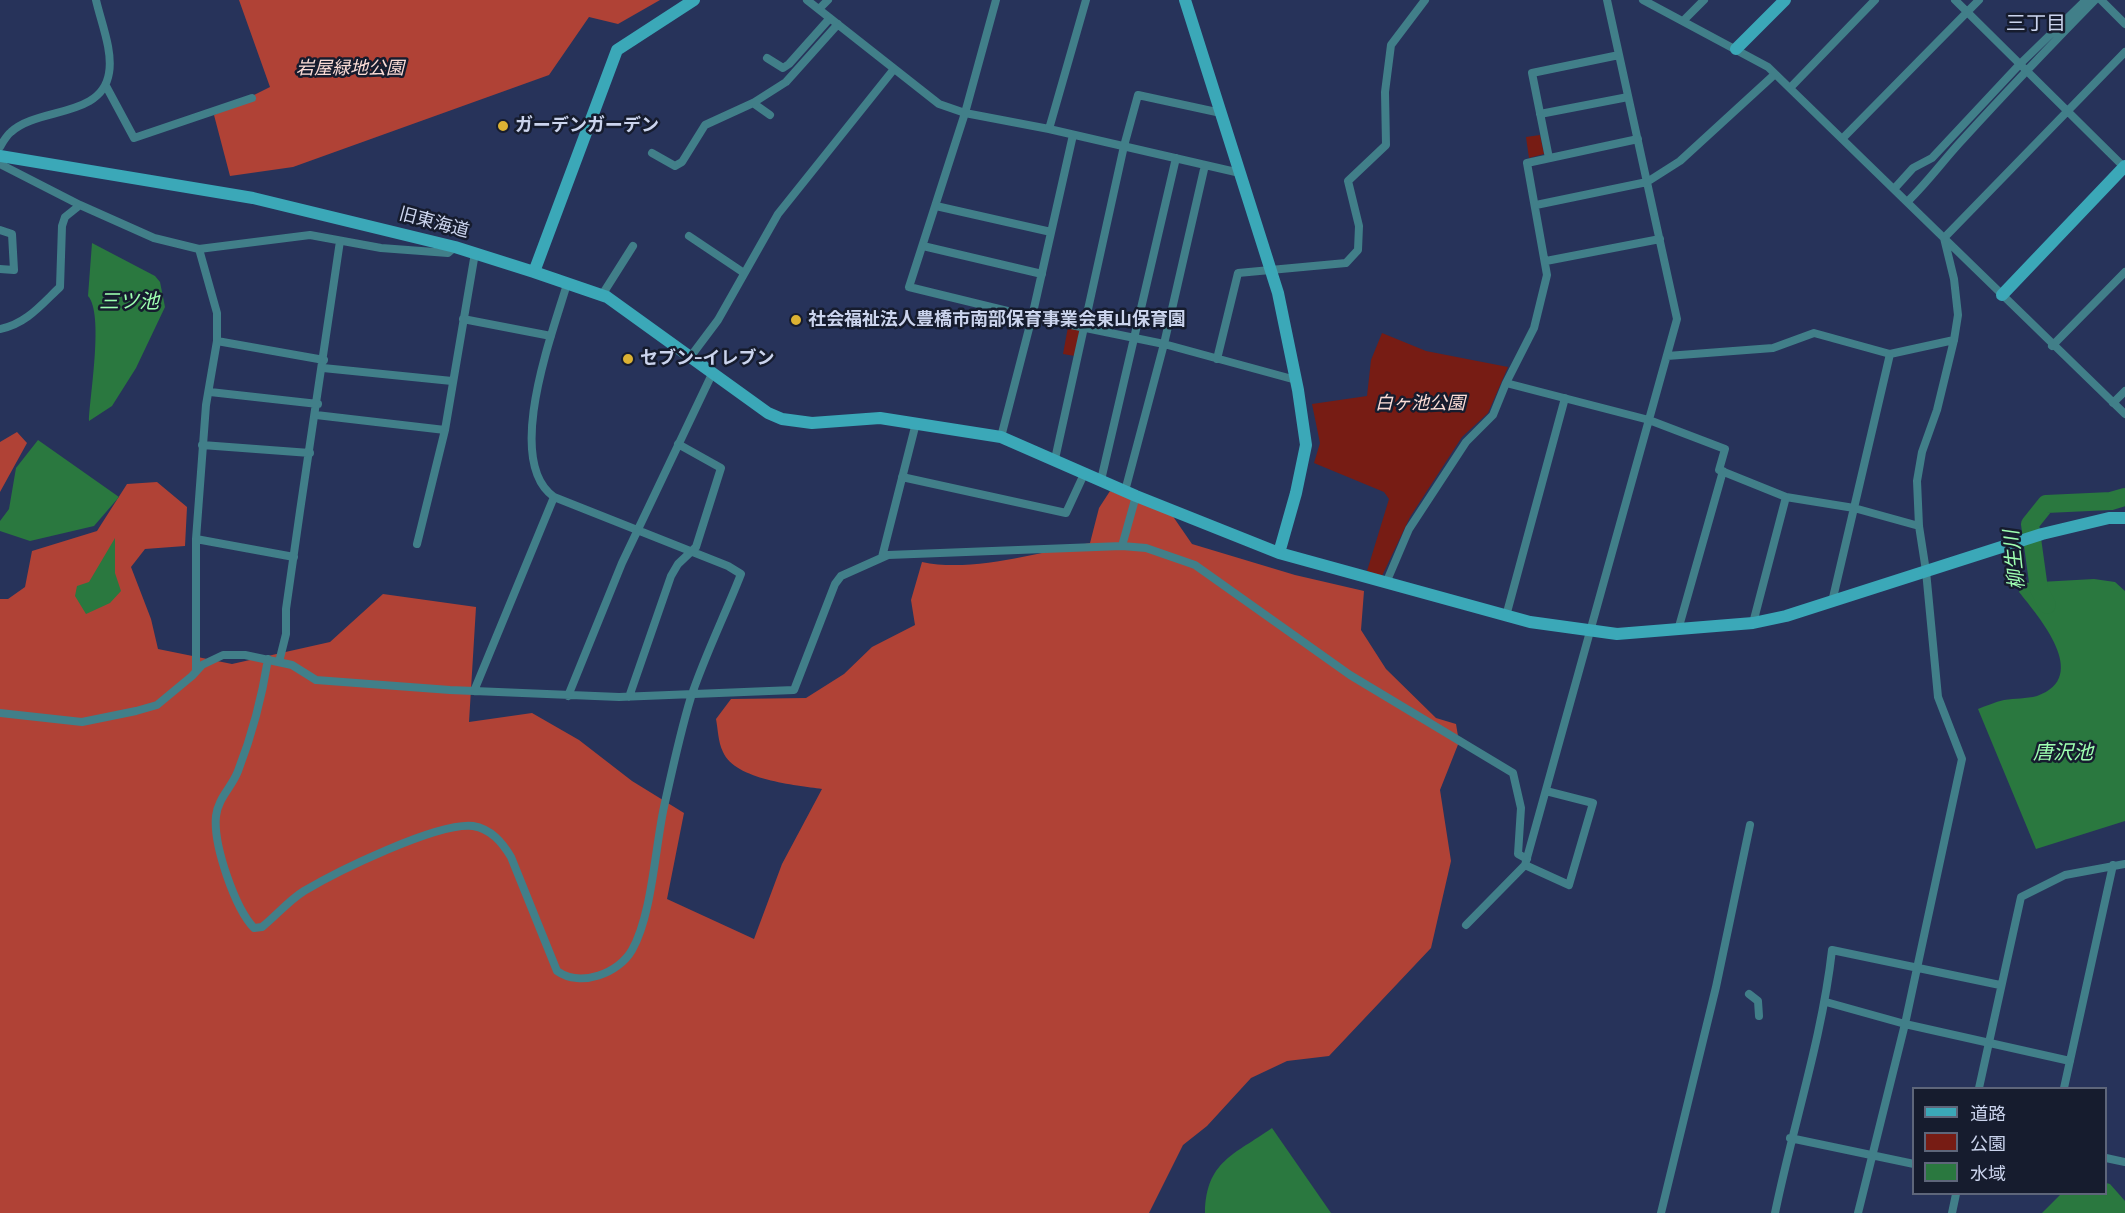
<!DOCTYPE html>
<meta charset="utf-8">
<style>
body{margin:0}
#map{position:relative;width:2125px;height:1213px;overflow:hidden;background:#27335a;font-family:Lora,"Noto Sans JP",serif}
canvas{display:block}
.legend{position:absolute;left:1912px;top:1087px;width:195px;height:108px;box-sizing:border-box;background:#161c2e;border:2px solid #5e667a;margin:0;padding:8px 10px;list-style:none;font-size:18px;color:#cbd4ed}
.legend li{display:flex;align-items:center;gap:12px;height:30px}
.legend b{width:30px;border:2px solid #5e667a}
</style>
<div id="map">
<canvas width="2125" height="1213"></canvas>
<ul class="legend">
<li><b style="height:8px;background:#3ba8b8"></b>道路</li>
<li><b style="height:16px;background:#771c14"></b>公園</li>
<li><b style="height:16px;background:#2a783f"></b>水域</li>
</ul>
</div>
<script>
const c = document.querySelector('canvas').getContext('2d');
c.lineJoin = 'round';
function fill(path, color) { c.fillStyle = color; c.fill(path, 'evenodd'); }
function trace(path, color, width, dash) { c.strokeStyle = color; c.lineWidth = width; c.lineCap = dash ? 'butt' : 'round'; c.setLineDash(dash || []); c.stroke(path); }
function drawText(font, color, halo, rows, align = 'center') {
  c.font = font + ' Lora,"Noto Sans JP",serif'; c.lineWidth = 5; c.setLineDash([]); c.textBaseline = 'middle'; c.strokeStyle = halo; c.fillStyle = color; for (const [text, x, y, turn = 0] of rows) {
    c.save(); c.translate(x, y); c.rotate((+turn || 0) * Math.PI / 180); c.textAlign = isNaN(turn) ? turn : align; if (halo) c.strokeText(text, 0, 0); c.fillText(text, 0, 0); c.restore();
  }
}
fill(new Path2D(`
 M1540,135L1544,154L1529,158L1526,137Z
 M1068,327L1082,329L1075,356L1063,354Z
 M1382,333L1426,351L1508,367L1488,413L1462,437L1410,517L1382,576L1367,571L1389,499L1384,492L1314,463L1320,443L1312,404L1367,396L1371,360Z`), '#771c14');
fill(new Path2D(`
 M239,0H660L618,24L589,17L549,75L293,167L230,176L214,115L270,87Z
 M17,432L27,443L0,492V442Z
 M157,482L187,507L185,546L145,549L131,567L151,619L158,649L232,664L330,642L383,594L476,607L469,722L532,713L579,740L632,781L684,813L667,899L754,939L782,864L822,789C796,785 735,780 723,752C718,742 718,729 716,719L731,699L806,698L844,674L872,647L915,625L911,600L922,562C973,573 1039,552 1090,543L1099,508L1110,491L1172,515L1192,544L1295,575L1364,591L1361,630L1386,669L1436,718L1456,724L1459,742L1440,790L1451,861L1431,948L1329,1056L1287,1061L1251,1078L1207,1126L1183,1145L1149,1213H0V599H8L25,587L32,551L97,531L127,484Z`), '#b04236');
fill(new Path2D(`
 M92,243L155,276L160,282L165,307L136,368L112,406L89,421C90,394 104,314 88,296Z
 M38,440L119,497L94,526L30,541L0,531V521L9,509L16,468Z
 M115,538V573L121,591L110,603L86,614L75,596L77,586L89,582Z
 M2094,579L2115,582L2125,591V821L2036,849L1978,709C1986,706 1995,702 2004,700C2015,698 2026,699 2037,696C2092,677 2038,616 2019,592L2022,583Z
 M1272,1128L1331,1213H1205C1206,1161 1234,1155 1272,1128Z
 M2106,1183L2110,1184L2125,1201V1213H2042L2061,1194H2106Z`), '#2a783f');
trace(new Path2D(`
 M2047,605L2039,589L2030,524L2046,504L2111,501L2125,497`), '#2a783f', 18);
trace(new Path2D(`
 M807,0L939,104L965,113L1049,129L1240,173
 M996,0L965,113L909,287L1032,317L1164,344L1296,380
 M1643,0L1768,67L2125,414
 M1955,0L2125,168
 M2101,0L2125,24
 M819,9L828,0
 M1683,21L1704,0
 M767,58L783,68L789,64L830,18
 M106,86L134,138L252,98
 M1790,88L1875,0
 M753,103L770,115
 M1540,114L1628,97
 M1049,129L1086,0
 M1842,139L1979,0
 M0,147C3,142 6,136 11,132C38,107 102,118 109,73C113,51 101,22 96,0
 M652,153L675,166L682,162L705,125L753,103L786,82L838,24
 M1549,158L1532,73L1619,55
 M0,164L80,205L154,238L199,249L310,235L381,248L448,253L455,247
 M1894,189L1913,168L1932,158L2020,64L2086,0
 M1907,202C1928,182 1945,158 1965,137C2008,90 2051,45 2095,0
 M1536,205L1647,182L1680,161L1775,74
 M936,206L1051,232
 M0,230L12,234L14,270L0,269
 M689,236L744,273
 M923,246L1042,274
 M1546,261L1660,239
 M602,295L633,246
 M463,319L551,336
 M0,329C26,324 41,305 60,287L62,226L65,217L80,205
 M217,341L324,360
 M2052,346L2125,272
 M691,356L718,320L778,214L894,69
 M1667,356L1773,348L1814,333L1890,354L1954,340
 M1217,359L1238,273L1346,263L1358,250L1359,226L1348,181L1386,145L1385,92L1391,45L1425,0
 M323,368L452,381
 M1506,383L1649,420L1725,449L1719,470L1786,497L1854,508L1919,526
 M210,392L318,404
 M2113,403L2125,391
 M316,415L445,430
 M1001,437L1032,317L1073,135
 M202,445L310,453
 M1055,459L1124,146L1138,95L1221,113
 M902,477L1066,513L1085,472
 M1101,480L1176,158
 M1125,491L1164,344L1205,165
 M196,539L294,557
 M417,544L445,430L475,253
 M1122,546L1136,496
 M882,557L916,423
 M1386,583L1409,529L1466,442L1493,415L1506,383L1534,328L1547,275L1527,163L1638,139
 M1832,602L1890,354
 M1506,616L1565,398
 M1753,623L1786,497
 M1678,630L1723,471
 M268,659C262,697 252,735 238,771C232,787 218,798 216,816C213,845 235,908 254,928L262,927C276,916 288,901 304,891C336,872 437,822 473,826C491,829 502,842 511,857L557,971C581,988 619,973 632,950C652,915 655,848 664,807C672,771 680,733 691,697C705,655 725,615 741,574L728,566L554,497C503,461 553,332 567,284
 M279,662L286,634V609L300,511L340,241
 M196,670V539L206,405L217,341V313L199,249
 M474,691L554,497
 M568,696L622,563L713,372
 M629,697L671,576L678,564L696,547L721,468L678,444
 M0,713L82,722L136,711L157,705L192,676L202,665L223,655H245L292,665L316,680L450,690L619,697L794,690L835,584L841,576L888,555L1122,546L1146,548L1195,565L1350,675L1513,773L1521,808L1518,854L1527,859
 M1525,865L1569,885L1593,803L1546,791
 M1466,925L1525,865L1677,319L1607,0
 M1749,994L1758,1001L1759,1016
 M1826,1002L1905,1024L2070,1061
 M1979,1088L2021,897L2065,875L2125,864
 M2064,1088L2113,865
 M1790,1138L1914,1164
 M2106,1158L2125,1162
 M1661,1213L1716,987L1750,825
 M1775,1213C1793,1125 1822,1039 1832,950L2000,985
 M1858,1213L1905,1024L1962,759L1938,697L1926,571L1919,526L1917,481L1922,452L1937,410L1954,340L1958,315L1954,279L1944,238L2125,52
 M1952,1213L1956,1194`), '#417f89', 8);
trace(new Path2D(`
 M1185,0L1278,293L1298,390L1306,445L1296,493L1279,553
 M1736,49L1785,0
 M0,156L253,198L455,247L534,272L607,297L768,413L782,419L812,423L880,418L1001,437L1136,496L1279,553L1530,622L1617,634L1753,623L1786,616L2042,534L2109,518H2125
 M534,272L617,50L694,0
 M2002,295L2125,166`), '#3ba8b8', 12);
for (const [x, y, r, color] of [
 [503,126,6,"#dcb233"],
 [796,320,6,"#dcb233"],
 [628,359,6,"#dcb233"]
]) { const dot = new Path2D(); dot.arc(x, y, r, 0, 2 * Math.PI); c.fillStyle = color; c.fill(dot); trace(dot, '#161c2e', 2); }
drawText('italic 18px', '#fbdcd6', '#161c2e', [
 ["岩屋緑地公園",350,69],
 ["白ヶ池公園",1420,404]
]);
drawText('bold 18px', '#cbd4ed', '#161c2e', [
 ["ガーデンガーデン",515,126],
 ["社会福祉法人豊橋市南部保育事業会東山保育園",808,320],
 ["セブン-イレブン",640,359]
], 'left');
drawText('18px', '#cbd4ed', '#161c2e', [
 ["旧東海道",434,223,15]
]);
drawText('20px', '#cbd4ed', '#161c2e', [
 ["三丁目",2036,24]
]);
drawText('italic 20px', '#9effb1', '#161c2e', [
 ["三ツ池",129,302],
 ["柳生川",2015,560,-96],
 ["唐沢池",2063,753]
]);
</script>
